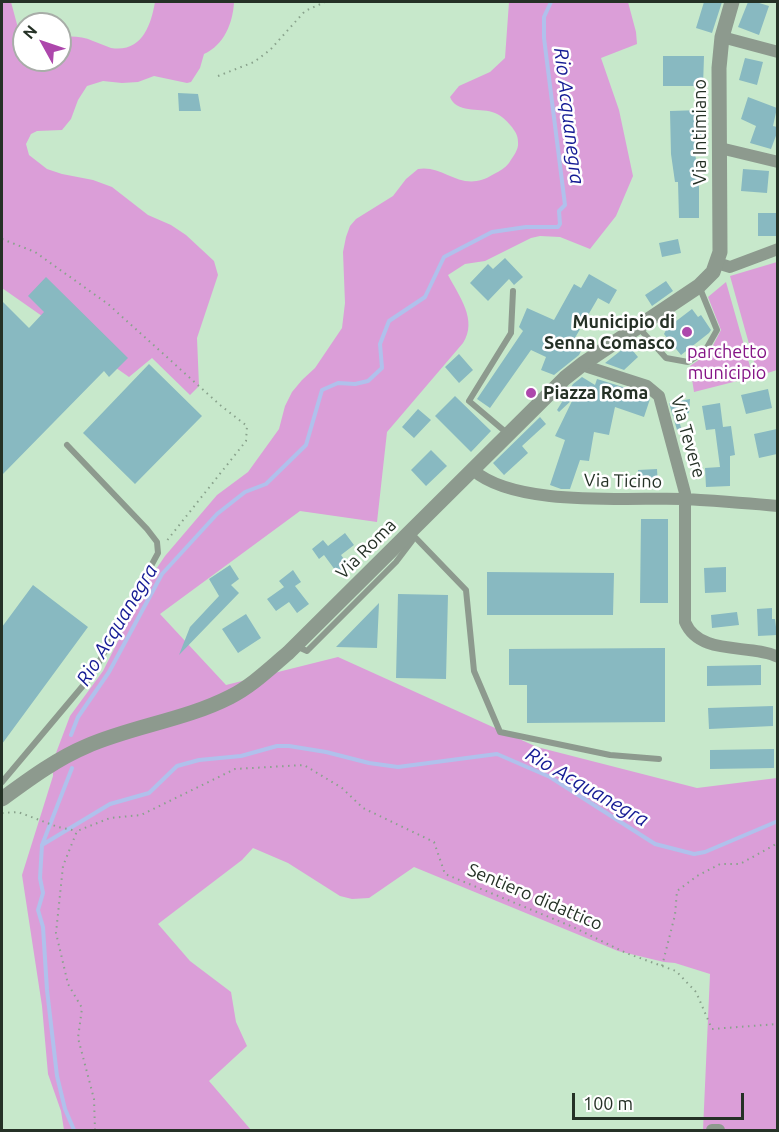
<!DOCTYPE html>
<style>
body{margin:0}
#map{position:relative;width:779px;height:1132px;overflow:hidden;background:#c7e8cb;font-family:Ubuntu,sans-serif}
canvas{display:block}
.frame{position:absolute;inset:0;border:3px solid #253126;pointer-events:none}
.north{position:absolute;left:12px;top:12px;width:60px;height:60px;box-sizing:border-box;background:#fff;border:2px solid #a8ada8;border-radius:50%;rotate:310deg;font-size:16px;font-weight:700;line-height:24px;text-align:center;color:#253126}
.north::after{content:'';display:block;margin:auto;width:21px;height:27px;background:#ad47ac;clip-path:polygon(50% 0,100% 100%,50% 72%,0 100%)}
.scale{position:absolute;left:572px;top:1093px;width:172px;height:27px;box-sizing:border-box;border:3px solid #253126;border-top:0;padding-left:8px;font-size:18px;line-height:21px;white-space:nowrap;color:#253126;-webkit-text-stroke:4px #fff;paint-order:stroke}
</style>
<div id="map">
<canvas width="779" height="1132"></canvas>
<div class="frame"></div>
<div class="north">N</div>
<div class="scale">100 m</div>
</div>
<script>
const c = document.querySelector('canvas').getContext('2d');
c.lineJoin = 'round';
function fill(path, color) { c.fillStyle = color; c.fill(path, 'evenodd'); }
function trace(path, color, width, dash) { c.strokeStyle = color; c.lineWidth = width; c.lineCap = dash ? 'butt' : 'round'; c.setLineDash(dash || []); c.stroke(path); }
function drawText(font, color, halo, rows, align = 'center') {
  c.font = font + ' Ubuntu,sans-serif'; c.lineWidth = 5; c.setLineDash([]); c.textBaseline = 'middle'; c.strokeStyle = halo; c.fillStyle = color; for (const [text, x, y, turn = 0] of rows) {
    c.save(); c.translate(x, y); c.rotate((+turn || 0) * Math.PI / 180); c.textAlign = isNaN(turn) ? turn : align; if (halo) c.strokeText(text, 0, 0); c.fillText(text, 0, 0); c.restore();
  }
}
fill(new Path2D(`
 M2,2H11L18,28L24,33V60H60V37C72,36 82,36 93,41C99,43 105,46 111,48C142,53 151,25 155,2H234C233,23 224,45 204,54L200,68L191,82L187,83L154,76L138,82L122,83L103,81L87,86L78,100L71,119L62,130L37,131L31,134L26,144L29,155L47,169L62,174L93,180L112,187L148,215L171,225L186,235L214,261L218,275L197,338L199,386L190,395L152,358L129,377L2,288Z
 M509,2H628L636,32L637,44L601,58L619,110L633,176L616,216L590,249L560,237L540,236L531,238L485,261L465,264L448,275C459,296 478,320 463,343L387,432L377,522L300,511L160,614L226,685L338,657L537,747L697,788L777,778V1130H703L710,974L675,963L664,962L618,951L414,867L369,898L352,899L340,896L288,863L253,848L242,860L158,924L190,961L231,992L236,1022L247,1046L209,1081L251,1130H64L61,1111L48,1074L42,1006L22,875L53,776V761L70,716L103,671L148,581L165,556L217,495L248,472L279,429L285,406L292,392L302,380L315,368L342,328L345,303L343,252L346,237L350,226L356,219L393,196L406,179L418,169C445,164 461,195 494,174C500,171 505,168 509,163C513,156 519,150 518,142C518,135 515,131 511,126C506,120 500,114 492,112C479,108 456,113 450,97L459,86L490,72L505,58Z
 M777,262V370L758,376L730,276Z
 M726,282L753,377L694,392L690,366L709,353L721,330L708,297Z`), '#db9ed8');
trace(new Path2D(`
 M71,735L78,717L109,672L162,574L217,514L245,492L266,484L306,445L322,390L338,383L355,384L368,381L382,368L380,344L389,321L425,297L444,257L492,232L526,227H558L560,224L559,211L565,205L544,38V17L551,2
 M72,768L42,845L40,878L43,893L38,910L43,927L47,990L57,1076L65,1109L74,1130
 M42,845L110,804L149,793L177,766L199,760L241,756L277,746H289L326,752L369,763L398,767L497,754L550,777L655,844L694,854L705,852L778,821`), '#b0c1ec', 4);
fill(new Path2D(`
 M704,2H722L712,33L696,28Z
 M748,2H756L769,6L759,35L738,27Z
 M663,56H704L703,86H663Z
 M745,58L763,62L757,85L739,80Z
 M178,93L198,94L201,111H179Z
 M748,97L777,108L773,126L777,127V133L771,149L750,143L756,126L741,119Z
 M701,110V147H694L699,178V218H679L678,182H675L671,154L670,111Z
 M743,169L769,171L767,193L741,191Z
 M758,213H777V236H758Z
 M678,239L681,253L662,257L659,243Z
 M505,258L523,277L514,285L509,279L488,301L470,283L488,264L493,269Z
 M589,274L617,290L609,304L598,298L572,343L582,349L579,355L554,375L541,370L546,357L531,350L490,408L477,399L523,331L519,327L527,308L554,320L574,284L581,288Z
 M46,277L128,358L109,377L104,371L2,475V301L29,328L44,312L28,296Z
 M666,281L673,291L652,306L645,295Z
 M692,309L698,317L701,315L711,330L709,333L681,355L664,334L667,328Z
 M628,345L638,357L624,370L605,363Z
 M459,354L473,370L459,383L445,367Z
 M149,364L202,416L135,484L83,433Z
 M582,377L595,385L597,379L623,387L644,394L650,399L644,417L615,407L609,435L594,432L589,461L580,460L570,489H561L550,485L565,440L555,436L573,399L559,412L557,410L573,384Z
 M768,389L772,408L746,414L741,395Z
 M455,396L491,431L471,452L435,416Z
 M690,399L689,413L678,416L681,428L677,430L669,403Z
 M720,403L723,427L731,426L735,455L730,456V486L706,487L705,468L720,467L715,429L706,430L702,406Z
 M418,409L431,420L414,438L402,427Z
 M540,417L546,424L522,446L528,453L504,475L493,463Z
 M777,429V454L759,458L754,434Z
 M431,450L447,466L426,486L411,470Z
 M657,469L658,486L639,487L638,470Z
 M641,519H668V603H640Z
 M345,533L354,545L341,555L349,566L338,574L324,555L319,559L312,549L323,540L328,546Z
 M230,565L239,579L231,585L239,593L179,655L190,627L219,596L209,579Z
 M726,567V592L705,593L704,568Z
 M293,570L301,582L295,586L309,604L297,613L289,602L276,611L267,599L284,587L279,581Z
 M487,572L614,573L613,615H487Z
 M33,585L88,627L2,744V627Z
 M398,594L448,595L446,679L396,678Z
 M379,603L377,648L336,647Z
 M772,608V619H775L777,635L758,636L757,609Z
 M737,612L739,625L712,628L711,615Z
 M246,614L261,638L238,653L222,629Z
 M665,648V722L527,723V685H509V649Z
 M761,665V685L707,686V666Z
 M773,706V726L709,729L708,708Z
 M774,749V768L710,769V750Z`), '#88b9c1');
trace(new Path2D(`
 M218,76L254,62L270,50L305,11L325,2
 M2,239L35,252L108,304L220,405L247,426L246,441L165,543
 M2,813L18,812L58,827L77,831
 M662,966L675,915L677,891L697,876L720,864H740L778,843
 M95,1130L94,1099L78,1038L82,1008L68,984L56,933L63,866L77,831L110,818L141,815L235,769L304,765L342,788L363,808L434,842L445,874L573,927L626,953L676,971L696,992L712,1029L778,1024`), '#89a28c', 2, [1.5, 4.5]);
trace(new Path2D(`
 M639,328L666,358L688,362L705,351L717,330L699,286
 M508,434L469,401L511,333L513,291
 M411,533L466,590L474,671L500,732L610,755L659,759
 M296,646L307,651L396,562L412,541L411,535
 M2,782L92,675L158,553L157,542L147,529L67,445`), '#8d9a8e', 6);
trace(new Path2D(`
 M722,37L778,52
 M720,148L778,162
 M717,263L730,267L778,249
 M584,363L588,367L647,386L659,396L685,493V622C700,657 750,643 778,657
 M473,470C516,508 630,497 686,499C717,501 747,503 778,506
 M712,1130H719`), '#8d9a8e', 12);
trace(new Path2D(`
 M2,799C28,780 56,759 87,746C133,726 185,720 230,697C252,686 270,668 288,653L565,378L584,363L699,286L713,272L720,252L719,68L722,37L732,2`), '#8d9a8e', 15);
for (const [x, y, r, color] of [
 [687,332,6,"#ad47ac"],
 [531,393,6,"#ad47ac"]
]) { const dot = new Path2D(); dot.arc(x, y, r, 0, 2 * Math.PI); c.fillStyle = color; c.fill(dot); trace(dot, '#fff', 2); }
drawText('18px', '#253126', '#fff', [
 ["Via Intimiano",700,132,-90],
 ["Via Tevere",688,437,74],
 ["Via Ticino",623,481,1],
 ["Via Roma",366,549,-45],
 ["Sentiero didattico",535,897,23]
]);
drawText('bold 18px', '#253126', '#fff', [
 ["Municipio di",675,322],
 ["Senna Comasco",675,343],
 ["Piazza Roma",543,393,"left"]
], 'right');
drawText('18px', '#851486', '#fff', [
 ["parchetto",727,352],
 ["municipio",727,373]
]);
drawText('italic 20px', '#141a94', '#fff', [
 ["Rio Acquanegra",569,116,83],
 ["Rio Acquanegra",117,625,-59],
 ["Rio Acquanegra",587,787,30]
]);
</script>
